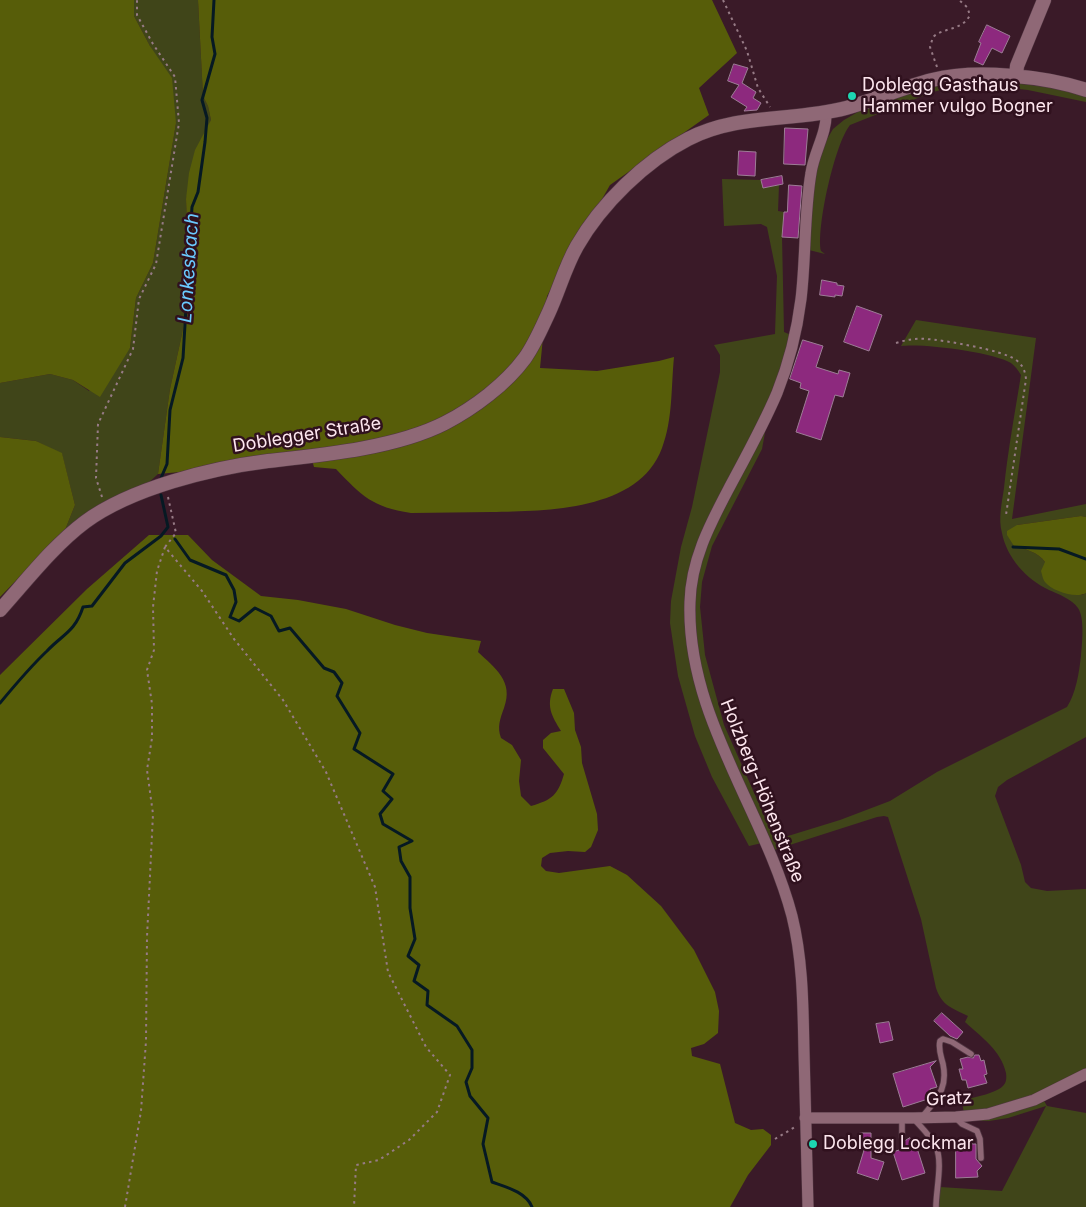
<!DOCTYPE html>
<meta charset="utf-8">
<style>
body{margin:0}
canvas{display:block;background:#3a1a28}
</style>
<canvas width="1086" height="1207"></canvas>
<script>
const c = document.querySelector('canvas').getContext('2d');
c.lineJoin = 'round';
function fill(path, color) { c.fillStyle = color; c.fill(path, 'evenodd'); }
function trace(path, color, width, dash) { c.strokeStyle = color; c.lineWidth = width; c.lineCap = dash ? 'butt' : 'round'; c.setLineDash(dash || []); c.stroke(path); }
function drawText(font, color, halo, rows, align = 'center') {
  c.font = font + ' Inter,sans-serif'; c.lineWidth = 5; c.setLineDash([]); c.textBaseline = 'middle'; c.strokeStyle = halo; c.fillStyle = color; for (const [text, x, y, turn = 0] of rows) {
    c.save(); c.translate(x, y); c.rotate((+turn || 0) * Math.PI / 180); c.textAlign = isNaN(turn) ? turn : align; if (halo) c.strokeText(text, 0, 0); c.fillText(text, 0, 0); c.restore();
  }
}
fill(new Path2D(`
 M134,0H198L203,96L208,106L211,120L186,199L189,280L182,334L170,389L158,474L146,485L88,512L65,530L75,505L62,454L36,441L0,437V383L50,374L73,380L89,391L130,348L136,298L153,263L176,123L150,46L134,16Z
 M965,81C1006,82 1047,84 1086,96V102L1028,90L1010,88H949L933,92L850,125C835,143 816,228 821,251L825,254L809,250L815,171L823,146L833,129L844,120L863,109L928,87Z
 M722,179L761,180L763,188L779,185L778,211L784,212L782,237L784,332L791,335L774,388L688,579L710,730L727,771L762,843L749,846L712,777L695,736L678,676L670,623L671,601L681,547L692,507L720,372V355L714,345L775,334L777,276L767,227L761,224L724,226Z
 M916,320L1036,338L1012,519L1086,504V517L1081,516L1017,525L1014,546C1025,549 1038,552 1045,562L1082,595L1086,593V737L1007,780L998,787L995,796L1021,865L1025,882L1031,888L1047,891L1086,889V1070L1016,1103L964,1114L962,1101C973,1097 989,1095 999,1089C1006,1085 1007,1080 1006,1073C1001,1050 981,1037 965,1022L968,1016C952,1008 942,1006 936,988L921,919L888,817L884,816L877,817L774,850C731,759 671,648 706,545C710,532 719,520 725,508C738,481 752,454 766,427L762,449L712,546L702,582L700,607L705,655L724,725L775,840L840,820L890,801L937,772L1067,707C1076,693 1079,673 1081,656C1082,644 1085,618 1078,608C1072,599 1058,594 1049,590C1026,579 1007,558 1002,533C998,519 1002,502 1004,488C1008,450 1015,412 1021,375C1018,370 1015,366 1011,363C993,352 922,343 901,346Z
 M1043,1099L1047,1106L1086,1113V1207H939L940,1187L1002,1191L1046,1106L1008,1118L989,1121H965Z`), '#404519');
fill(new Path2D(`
 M0,0H134V16L150,46L172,78L176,123L153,263L136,298L130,348L100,397L73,380L50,374L0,383Z
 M198,0H712L737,53L699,88L709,115L610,185L547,296L540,368L597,371L659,361L674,357C671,387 673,419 662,448C639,511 546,511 491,512C464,512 438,513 411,513C372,507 362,496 336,469L314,467L312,460L158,474L170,389L182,334L189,280L186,199L189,173L195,150L211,120L208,106L203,96Z
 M0,437L36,441L62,453L75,505L65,530L0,597Z
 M1081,516L1086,517V593C1076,599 1052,591 1045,582C1043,580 1042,574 1041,571L1045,562C1038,552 1025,549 1014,546L1007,535V531L1017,525Z
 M149,535H188L212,560L261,596L298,600L346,609L395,625L427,633L481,641L478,652C495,668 514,681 504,708C500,719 497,727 501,738L512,745L521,760L519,781L521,796L531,806C552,800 558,795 564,774L543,748V740L551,733L561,731C552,716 546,707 553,689H564L574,713L575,730L581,747L582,763L597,814L598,830L591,847L585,852L568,851L550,853L542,858L541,866L546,871L559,873L610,866L627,875L661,906L694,950L715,992L719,1011L718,1033L704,1044L691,1048L692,1056L720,1064L735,1123L751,1130L763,1129L771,1135V1145L748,1175L730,1207H0V675L87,589Z`), '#575d09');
trace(new Path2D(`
 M161,478L167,464L170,410L183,358L192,207L198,192L205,142L207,118L202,100L215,54L212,37L214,0
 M175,539L190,560L226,575L234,590L236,602L230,617L239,621L255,608L271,616L279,631L290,628L324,668L334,672L342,683L337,696L360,733L354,749L393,774L383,791L392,799L380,814L383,824L412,841L399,847L401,861L410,877V908L415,939L408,956L419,965L414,981L428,991L427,1005L457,1026L472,1050V1068L466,1082L470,1096L488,1118L483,1144L492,1182C506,1187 526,1192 532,1207
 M1013,547L1059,549L1086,559
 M0,703C15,685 30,667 47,651C63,634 75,632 83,607L92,606L125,563L161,536L168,527L161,495`), '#061923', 3);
const building = new Path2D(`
 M987,25L1010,36L1002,53L992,48L983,65L974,61L981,43L979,42Z
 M734,64L748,68L742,83L756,92L753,98L761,103L757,110L744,111L747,107L731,97L739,85L728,81Z
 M785,128L808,129L805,165L784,164Z
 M739,151L756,152L755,176L738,175Z
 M782,176L783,184L763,188L761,180Z
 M789,185L802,186L798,238L782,237L784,212H787Z
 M822,280L837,283V285L844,286L842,296L835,295V297L820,295Z
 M857,306L882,315L869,351L844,342Z
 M803,340L823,346L816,367L838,374L839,370L850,373L843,397L835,395L821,440L796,432L809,391L800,388L801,383L790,379Z
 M942,1013L963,1032L957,1039L950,1036L934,1021Z
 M889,1022L893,1040L880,1043L876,1024Z
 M975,1055H979L981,1061L984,1060L987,1074L984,1075L987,1083L968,1088L966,1080H962L959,1069H963L960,1059L968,1057L973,1058Z
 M936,1061L930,1067L937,1087L930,1089L932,1096L931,1098L903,1107L893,1074Z
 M860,1133H871V1158L884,1162L878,1180L857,1173L865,1147H860Z
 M910,1138L912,1146L916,1145L925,1173L902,1180L893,1152L902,1149L900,1141H904Z
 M956,1141H972V1144H976V1159L982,1166L977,1171L978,1177L956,1178Z`);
fill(building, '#8d297e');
trace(building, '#9d7c96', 1);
const service = new Path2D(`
 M923,1116C937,1098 948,1089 943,1064C941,1056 938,1049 940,1041L943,1039L952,1042L971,1054
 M913,1118C921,1127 931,1136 936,1147C943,1162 936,1190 936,1207
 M956,1118L962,1124L977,1131L980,1139L981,1158
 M902,1119V1137`);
const minor = new Path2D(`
 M805,1118H913L956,1117L988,1114L1034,1100L1086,1074
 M808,1207C807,1155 805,1104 804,1052C803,1007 803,960 792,916C764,810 686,716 690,602C691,561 709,526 728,490C745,458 763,426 777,393C789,363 797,331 801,299C806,257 804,214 811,173C814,152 827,133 826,113`);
const tertiary = new Path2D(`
 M1016,76L1017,66L1044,0
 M0,610C27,580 53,546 85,522C131,488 212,468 268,461C323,455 396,448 445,423C474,408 506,384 525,358C535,344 542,327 549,312C559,290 565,267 577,246C601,204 645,161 688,139C738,113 793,122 846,108C875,100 903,87 932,80C975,69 1045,76 1086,90`);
trace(service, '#513642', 7);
trace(minor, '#513642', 12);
trace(tertiary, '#513642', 15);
trace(new Path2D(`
 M723,0L747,51L758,88L770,107
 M937,67L930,47L933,37C944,27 962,31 970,15L967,7L959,0
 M896,343C906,340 915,338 926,339C943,340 1003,350 1016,360C1023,365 1025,371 1026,379L1006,515
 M102,497L96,478L98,424L133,349L139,299L156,264L179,123L175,77L153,44L137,15V0
 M168,497L176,533L165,547L202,591L234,639L283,700L326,772L375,887L388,972L426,1047L450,1075L437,1112L409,1140L379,1160L356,1165L354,1207
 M775,1139L795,1127
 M125,1207L141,1111L146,1041L147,937L153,814L147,770L152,738V704L147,670L154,650L153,607L157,571L165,547`), '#977b86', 2, [2.5, 4]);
trace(service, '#8f6876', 5.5);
trace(minor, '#8f6876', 11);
trace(tertiary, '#8f6876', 14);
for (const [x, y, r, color] of [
 [852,96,5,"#1cd5b1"],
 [813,1144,5,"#1cd5b1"]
]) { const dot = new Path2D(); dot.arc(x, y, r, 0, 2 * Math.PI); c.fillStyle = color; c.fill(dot); trace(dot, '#30111e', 2); }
drawText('18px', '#fde6ee', '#30111e', [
 ["Doblegg Gasthaus",862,86],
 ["Hammer vulgo Bogner",862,107],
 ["Doblegg Lockmar",823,1144]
], 'left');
drawText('18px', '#fde6ee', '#30111e', [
 ["Doblegger Straße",307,435,-9],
 ["Holzberg-Höhenstraße",762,791,68],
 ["Gratz",949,1099,-3]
]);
drawText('italic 19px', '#6acafe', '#30111e', [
 ["Lonkesbach",189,268,-86]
]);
</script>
